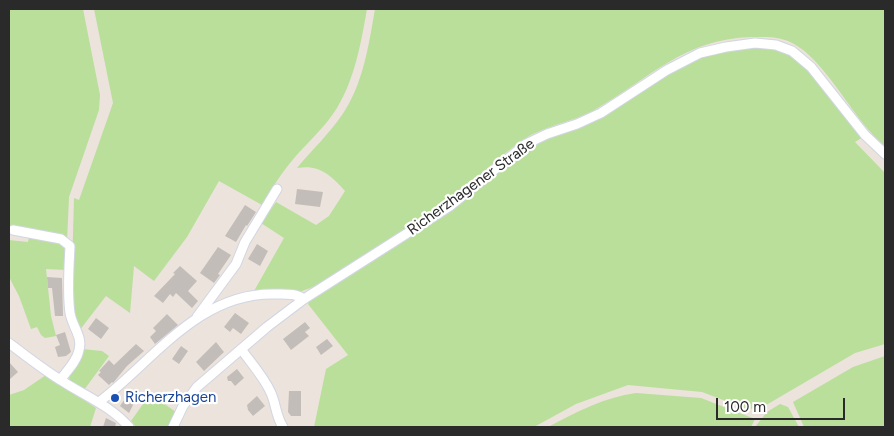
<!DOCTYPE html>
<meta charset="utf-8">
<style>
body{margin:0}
#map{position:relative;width:894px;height:436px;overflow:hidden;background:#ebe3dc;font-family:Figtree,sans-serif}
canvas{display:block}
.frame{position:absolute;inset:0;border:10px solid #2a2a2a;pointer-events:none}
.scale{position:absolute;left:716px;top:398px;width:129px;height:22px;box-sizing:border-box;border:2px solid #2a2a2a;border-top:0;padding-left:6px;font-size:15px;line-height:18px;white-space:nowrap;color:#2a2a2a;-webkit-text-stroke:4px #fff;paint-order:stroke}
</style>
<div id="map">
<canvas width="894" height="436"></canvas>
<div class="frame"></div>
<div class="scale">100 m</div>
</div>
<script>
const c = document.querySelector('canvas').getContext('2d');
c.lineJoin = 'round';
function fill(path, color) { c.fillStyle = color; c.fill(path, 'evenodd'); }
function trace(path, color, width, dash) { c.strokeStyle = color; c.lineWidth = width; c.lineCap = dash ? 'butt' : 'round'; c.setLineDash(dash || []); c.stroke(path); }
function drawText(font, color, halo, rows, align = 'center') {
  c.font = font + ' Figtree,sans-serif'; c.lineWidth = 4.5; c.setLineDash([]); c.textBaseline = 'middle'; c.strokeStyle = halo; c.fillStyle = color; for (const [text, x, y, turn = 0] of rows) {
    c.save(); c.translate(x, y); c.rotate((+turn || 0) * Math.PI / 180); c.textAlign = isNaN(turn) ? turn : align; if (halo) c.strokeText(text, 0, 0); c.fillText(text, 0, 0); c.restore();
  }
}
fill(new Path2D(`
 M9,9H83L100,95L99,110L69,197L67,241L26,228L9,226Z
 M94,9H367C361,43 355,78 337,108C326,126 309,141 295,157C282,172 272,188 262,205L219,181L187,237L154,281L134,266L130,313L106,296L79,331L71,306L74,198L79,200L113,103Z
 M375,9H885V146C851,119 824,53 785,40C774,36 762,37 751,37C684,39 650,78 596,109C576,121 545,126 526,138C501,154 479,177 456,196C438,210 418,222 399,234C371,251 344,269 316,286L302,291H254L284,238L261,223L276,202L316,225L329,216L345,191C331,175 319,164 297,168C312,150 329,134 342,115C363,85 369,44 375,9Z
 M747,47C762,47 776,47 789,54C812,65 845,116 863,137L855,142L885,173V344L855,353L761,408L747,409L702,392L628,385L576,404L534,427H314L326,369L348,355L308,304L309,301L448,211L470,195L528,147L545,138L589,123L613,111L668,73L700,57Z
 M32,235L61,244L67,252L66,270L46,269L51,316L56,336L45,338L41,335L37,327L31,329L19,296L9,277V240L28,242L29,237Z
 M82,349L102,351L109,356L84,390L69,380L70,372Z
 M885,356V427H804L793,402L853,367Z
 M46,375L96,408L90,427H9V395L24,390Z
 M636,393L701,398L755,419L751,427H548C576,412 605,397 636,393Z
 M150,394L176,412L168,427H136L131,421Z
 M780,404L788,407L799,427H755L767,412Z`), '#b9df9b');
fill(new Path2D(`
 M297,189L323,192L320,207L295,204Z
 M245,205L256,212L247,226L246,225L236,242L225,236Z
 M257,244L268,251L260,266L248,259Z
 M218,247L231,255L218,274L220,275L214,283L200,273Z
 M180,266L197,281L188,291L198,301L192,308L176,293L173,297L170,294L163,303L154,296L175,274L173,273Z
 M47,277L62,278L63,316H55L52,288H48Z
 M235,313L249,323L241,334L233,328L230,332L224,327Z
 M167,314L178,325L155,344L150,337L156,331L153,328Z
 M96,318L109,328L101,339L88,329Z
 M305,322L310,328L305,332L309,336L291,350L283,339Z
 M65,332L71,352L66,356L58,357L55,347L60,345L56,335Z
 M327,339L333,346L321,355L316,347Z
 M216,342L224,352L204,371L196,362Z
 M136,344L144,351L127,366L113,383L112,382L109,385L98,375L101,372L99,371L109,360L114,365Z
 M181,346L188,351L179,364L172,359Z
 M9,362L18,372L9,380Z
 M237,369L244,378L235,386L231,381H228L227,377Z
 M289,391H301V416H291L288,412Z
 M127,396L135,401L129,413L120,406Z
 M257,396L265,406L253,416L248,410L247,405Z
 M106,418L116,423L115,427H103Z`), '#c3bdb9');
const minor = new Path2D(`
 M13,230L61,239L70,246C69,268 67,291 70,313C72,326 83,337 79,350C77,361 67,371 60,380
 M197,317L236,264L245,242L277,189
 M9,343C26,356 44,370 62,381C85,396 111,406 129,427
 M241,349C251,363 264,377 271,393C276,404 276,417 283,427
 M99,402C154,360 199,292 275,294C285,294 296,293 304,299
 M173,427L183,406L197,387L267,327L304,299L450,206L526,144L547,134L577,124L601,113L667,70L700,53L726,47L755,43L776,45L792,51L811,67L865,135L885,154`);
trace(minor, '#d1d6e2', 11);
trace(minor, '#fff', 9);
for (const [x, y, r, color] of [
 [115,398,5,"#1a4fb4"]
]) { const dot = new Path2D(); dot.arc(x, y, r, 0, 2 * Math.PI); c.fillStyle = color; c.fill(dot); trace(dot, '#fff', 2); }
drawText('15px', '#2a2a2a', '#fff', [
 ["Richerzhagener Straße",471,187,-36]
]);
drawText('15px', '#164399', '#fff', [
 ["Richerzhagen",125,398]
], 'left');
</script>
